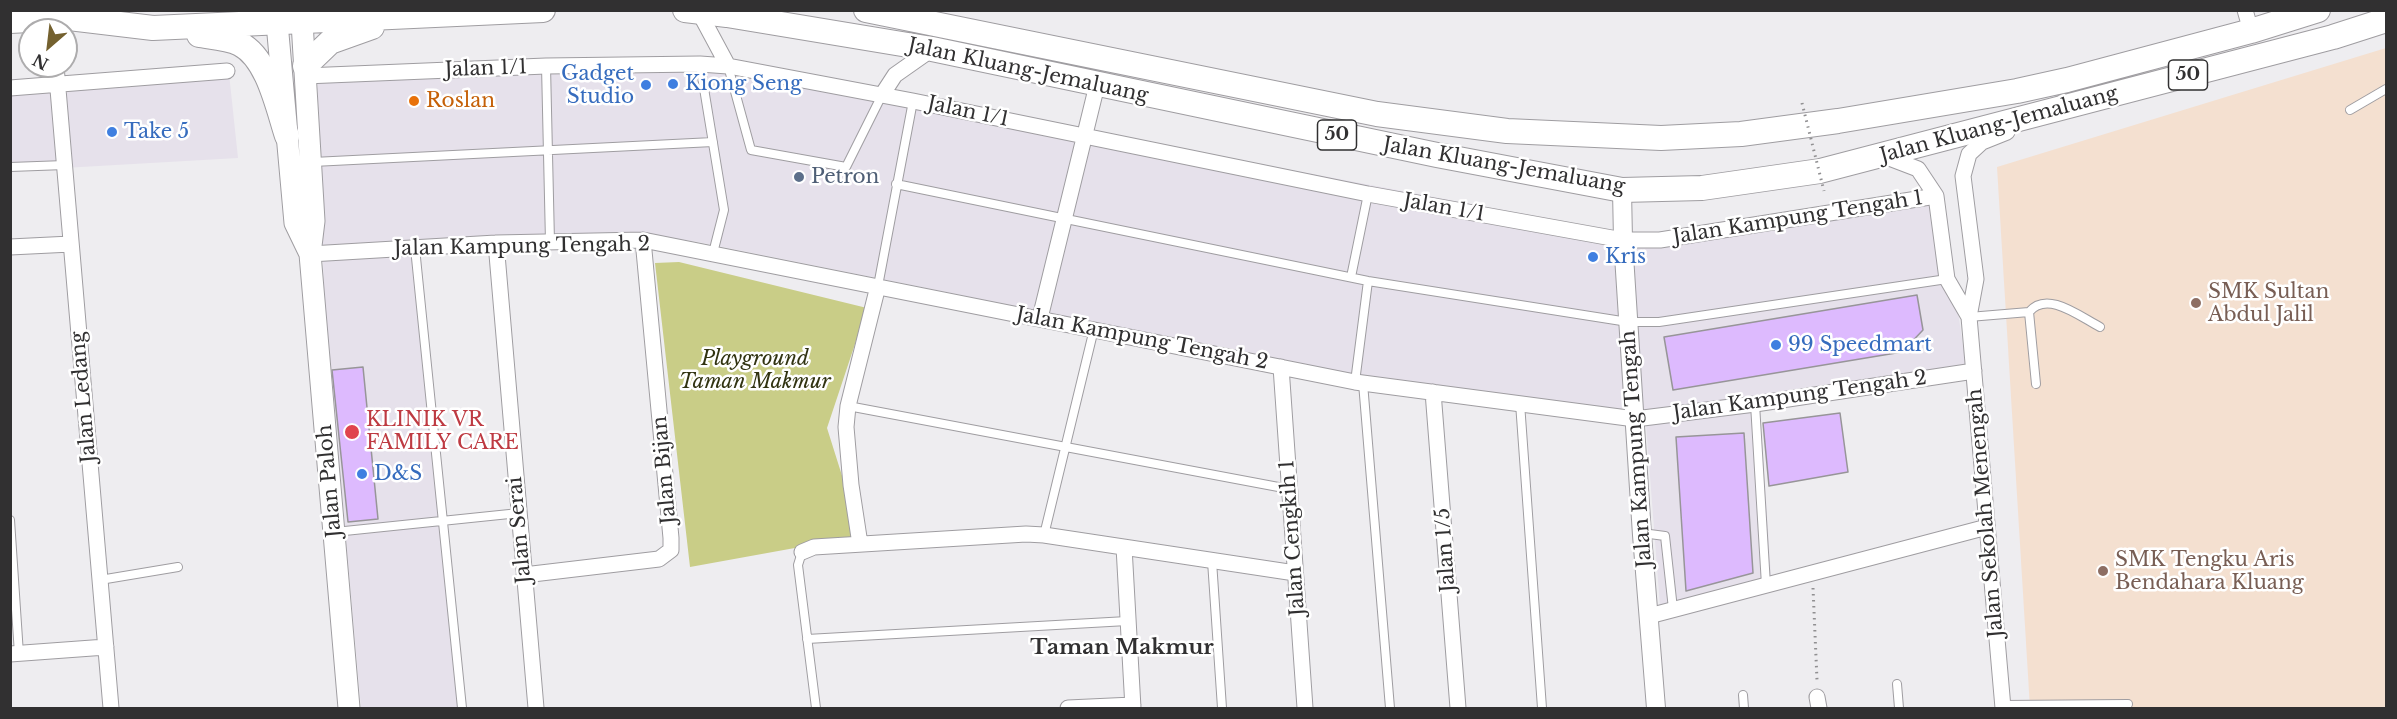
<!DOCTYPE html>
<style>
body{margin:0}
#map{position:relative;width:2397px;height:719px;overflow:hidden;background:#eeedf0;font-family:"Libre Baskerville",serif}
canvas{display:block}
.frame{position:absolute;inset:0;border:12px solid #313031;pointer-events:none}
.north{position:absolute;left:18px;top:18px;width:60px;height:60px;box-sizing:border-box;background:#fff;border:2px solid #adacad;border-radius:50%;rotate:208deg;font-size:16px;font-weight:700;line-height:24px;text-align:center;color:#313031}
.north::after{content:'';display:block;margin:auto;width:21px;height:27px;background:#74612f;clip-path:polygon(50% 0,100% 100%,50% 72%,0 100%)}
</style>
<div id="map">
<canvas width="2397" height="719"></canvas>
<div class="frame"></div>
<div class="north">N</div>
</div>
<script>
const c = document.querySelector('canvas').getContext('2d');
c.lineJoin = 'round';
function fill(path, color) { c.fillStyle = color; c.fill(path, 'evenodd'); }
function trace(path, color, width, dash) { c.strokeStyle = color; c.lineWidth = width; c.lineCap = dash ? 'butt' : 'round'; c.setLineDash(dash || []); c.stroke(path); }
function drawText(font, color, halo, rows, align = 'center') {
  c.font = font + ' "Libre Baskerville",serif'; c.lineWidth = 5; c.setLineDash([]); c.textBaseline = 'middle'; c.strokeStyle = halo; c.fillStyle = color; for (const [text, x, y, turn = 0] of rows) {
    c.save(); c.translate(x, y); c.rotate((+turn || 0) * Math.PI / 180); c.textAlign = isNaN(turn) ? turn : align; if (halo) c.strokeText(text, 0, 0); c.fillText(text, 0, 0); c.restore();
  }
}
fill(new Path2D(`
 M685,57L733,59L1107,135L1613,231L1662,233L1940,189L1968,380L1760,409L1771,576L1660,606L1645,411L1623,410L1352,374L698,242L643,234L419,241L466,708H361L324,293L317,69Z
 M228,64L238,158L11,171L10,80Z`), '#e6e1eb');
fill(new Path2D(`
 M2386,48V708H2030L1997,167Z`), '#f4e0d0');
fill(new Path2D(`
 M679,262L867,308L827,428L861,536L690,567L655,263Z`), '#c9cd87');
const building = new Path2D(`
 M1917,295L1923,330L1902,352L1673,390L1664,337Z
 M363,367L378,519L348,522L332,370Z
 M1840,413L1848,472L1769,486L1763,423Z
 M1744,433L1753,573L1686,591L1676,437Z`);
fill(building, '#ddbafe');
trace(building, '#979598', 1.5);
const service = new Path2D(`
 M700,64L724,210L713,253
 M546,66L550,242
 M728,66L751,150L846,167L882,95
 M2350,110L2386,89
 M313,162L713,142
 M10,167L65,165
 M896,184L1368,281L1628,322H1659L1947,279
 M415,248L462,708
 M1351,277L1368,194
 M878,286L913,101
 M2029,312L2036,384
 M1969,317L2029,312C2047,290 2079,316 2100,327
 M1355,382L1368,281
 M1363,383L1390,708
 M1520,403L1542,708
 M1755,404L1766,585
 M848,406L1289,489
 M10,520L19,654
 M335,532L519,513
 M1642,533L1665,536L1673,609
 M1044,535L1094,329
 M802,552L798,565L816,708
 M1212,561L1222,708
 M100,580L178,567
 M807,639L1127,621
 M1897,684L1899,708
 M1743,695L1744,708
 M2003,705L2128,704`);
const minor = new Path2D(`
 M2245,10L2251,31
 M699,12L728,66
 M56,66L111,708
 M305,76L546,66L700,64L728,66L913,101L1368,194L1623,240H1660L1936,196
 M10,88L227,71
 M882,95L895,75L932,49
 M1884,156L1918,169L1936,196L1947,279L1969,317
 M496,243L536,708
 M10,247L71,244
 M310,254L496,243L643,240L1355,382L1635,419L1755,404L1974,371
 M1040,318L1097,85
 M1281,367L1305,708
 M1433,392L1458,708
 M860,544L851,485L846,427L848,406L878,286
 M1124,547L1133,708
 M802,552L814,547L1026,534L1044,535L1295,573
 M524,575L659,559L671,550V538L643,240
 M1649,616L1987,527
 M10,654L106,647
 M1817,697L1819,708
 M1068,708L1133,705
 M2003,708L1969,317L1976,279L1963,176L1969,154L1982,142L2007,132`);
const tertiary = new Path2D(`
 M1622,190L1623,240L1642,535L1656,708`);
const secondary = new Path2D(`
 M302,22L314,221L310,254L349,708
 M277,23L295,223L310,254`);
const trunk = new Path2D(`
 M685,10L727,15L932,49L1437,155L1622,190L1702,188L1820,171L2333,37L2386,20
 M866,10L1377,114L1507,131L1661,138L1741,134L1838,121L2017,91L2067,80L2251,31L2318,10
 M69,18L153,28L543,10
 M10,21L69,18L83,15
 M199,35C211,37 229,38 240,44C268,58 278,109 287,136
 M305,66L330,42L372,27`);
trace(service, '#9f9da1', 10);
trace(minor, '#9f9da1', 17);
trace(tertiary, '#9f9da1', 20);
trace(secondary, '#9f9da1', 23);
trace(trunk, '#9f9da1', 26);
trace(new Path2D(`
 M1813,588L1817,680`), '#908f91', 3, [1.5, 4.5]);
trace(service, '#fff', 8);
trace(minor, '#fff', 15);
trace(tertiary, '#fff', 18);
trace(secondary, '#fff', 21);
trace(trunk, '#fff', 24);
trace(new Path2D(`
 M1802,103L1824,191`), '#908f91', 3, [1.5, 4.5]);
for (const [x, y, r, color] of [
 [673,84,6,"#3f7fe0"],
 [646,85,6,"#3f7fe0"],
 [414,101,6,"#e8710a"],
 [112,132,6,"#3f7fe0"],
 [799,177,6,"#5c6f8a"],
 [1593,257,6,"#3f7fe0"],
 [2196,303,6,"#8d6e63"],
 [1776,345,6,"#3f7fe0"],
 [352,432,8,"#e0444e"],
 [362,474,6,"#3f7fe0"],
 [2103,571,6,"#8d6e63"]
]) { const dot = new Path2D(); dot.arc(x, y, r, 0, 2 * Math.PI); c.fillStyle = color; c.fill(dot); trace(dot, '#fff', 2); }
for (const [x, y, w] of [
 [2188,75,39],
 [1337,135,39]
]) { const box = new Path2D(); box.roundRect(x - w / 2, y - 15, w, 30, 4.5); c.fillStyle = '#fff'; c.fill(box); trace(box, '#313031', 1.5); }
drawText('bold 18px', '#313031', null, [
 ["50",2188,75],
 ["50",1337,135]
]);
drawText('20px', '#313031', '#fff', [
 ["Jalan 1/1",486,69,-2],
 ["Jalan Kluang-Jemaluang",1028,71,12],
 ["Jalan 1/1",968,112,12],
 ["Jalan Kluang-Jemaluang",1999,125,-15],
 ["Jalan Kluang-Jemaluang",1504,166,10],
 ["Jalan 1/1",1444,208,10],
 ["Jalan Kampung Tengah 1",1798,218,-9],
 ["Jalan Kampung Tengah 2",522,247,-1],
 ["Jalan Kampung Tengah 2",1142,339,11],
 ["Jalan Kampung Tengah 2",1800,396,-8],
 ["Jalan Ledang",84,397,-95],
 ["Jalan Kampung Tengah",1637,449,-94],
 ["Jalan Bijan",665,470,-95],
 ["Jalan Paloh",330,481,-95],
 ["Jalan Sekolah Menengah",1986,513,-95],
 ["Jalan Serai",520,530,-95],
 ["Jalan Cengkih 1",1293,538,-94],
 ["Jalan 1/5",1446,550,-94]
]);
drawText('20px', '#366cbe', '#fff', [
 ["Gadget",634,74,"right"],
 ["Studio",634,97,"right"],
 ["Kiong Seng",685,84],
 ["Take 5",124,132],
 ["Kris",1605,257],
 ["99 Speedmart",1788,345],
 ["D&S",374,474]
], 'left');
drawText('20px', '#c56008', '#fff', [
 ["Roslan",426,101]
], 'left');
drawText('20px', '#4e5e75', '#fff', [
 ["Petron",811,177]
], 'left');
drawText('20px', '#785e54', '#fff', [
 ["SMK Sultan",2208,292],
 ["Abdul Jalil",2208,315],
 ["SMK Tengku Aris",2115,560],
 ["Bendahara Kluang",2115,583]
], 'left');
drawText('italic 20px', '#313311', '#fff', [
 ["Playground",755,359],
 ["Taman Makmur",755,382]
]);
drawText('20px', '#be3a42', '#fff', [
 ["KLINIK VR",366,420],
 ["FAMILY CARE",366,443]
], 'left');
drawText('bold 21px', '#313031', '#fff', [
 ["Taman Makmur",1122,648]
]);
</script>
